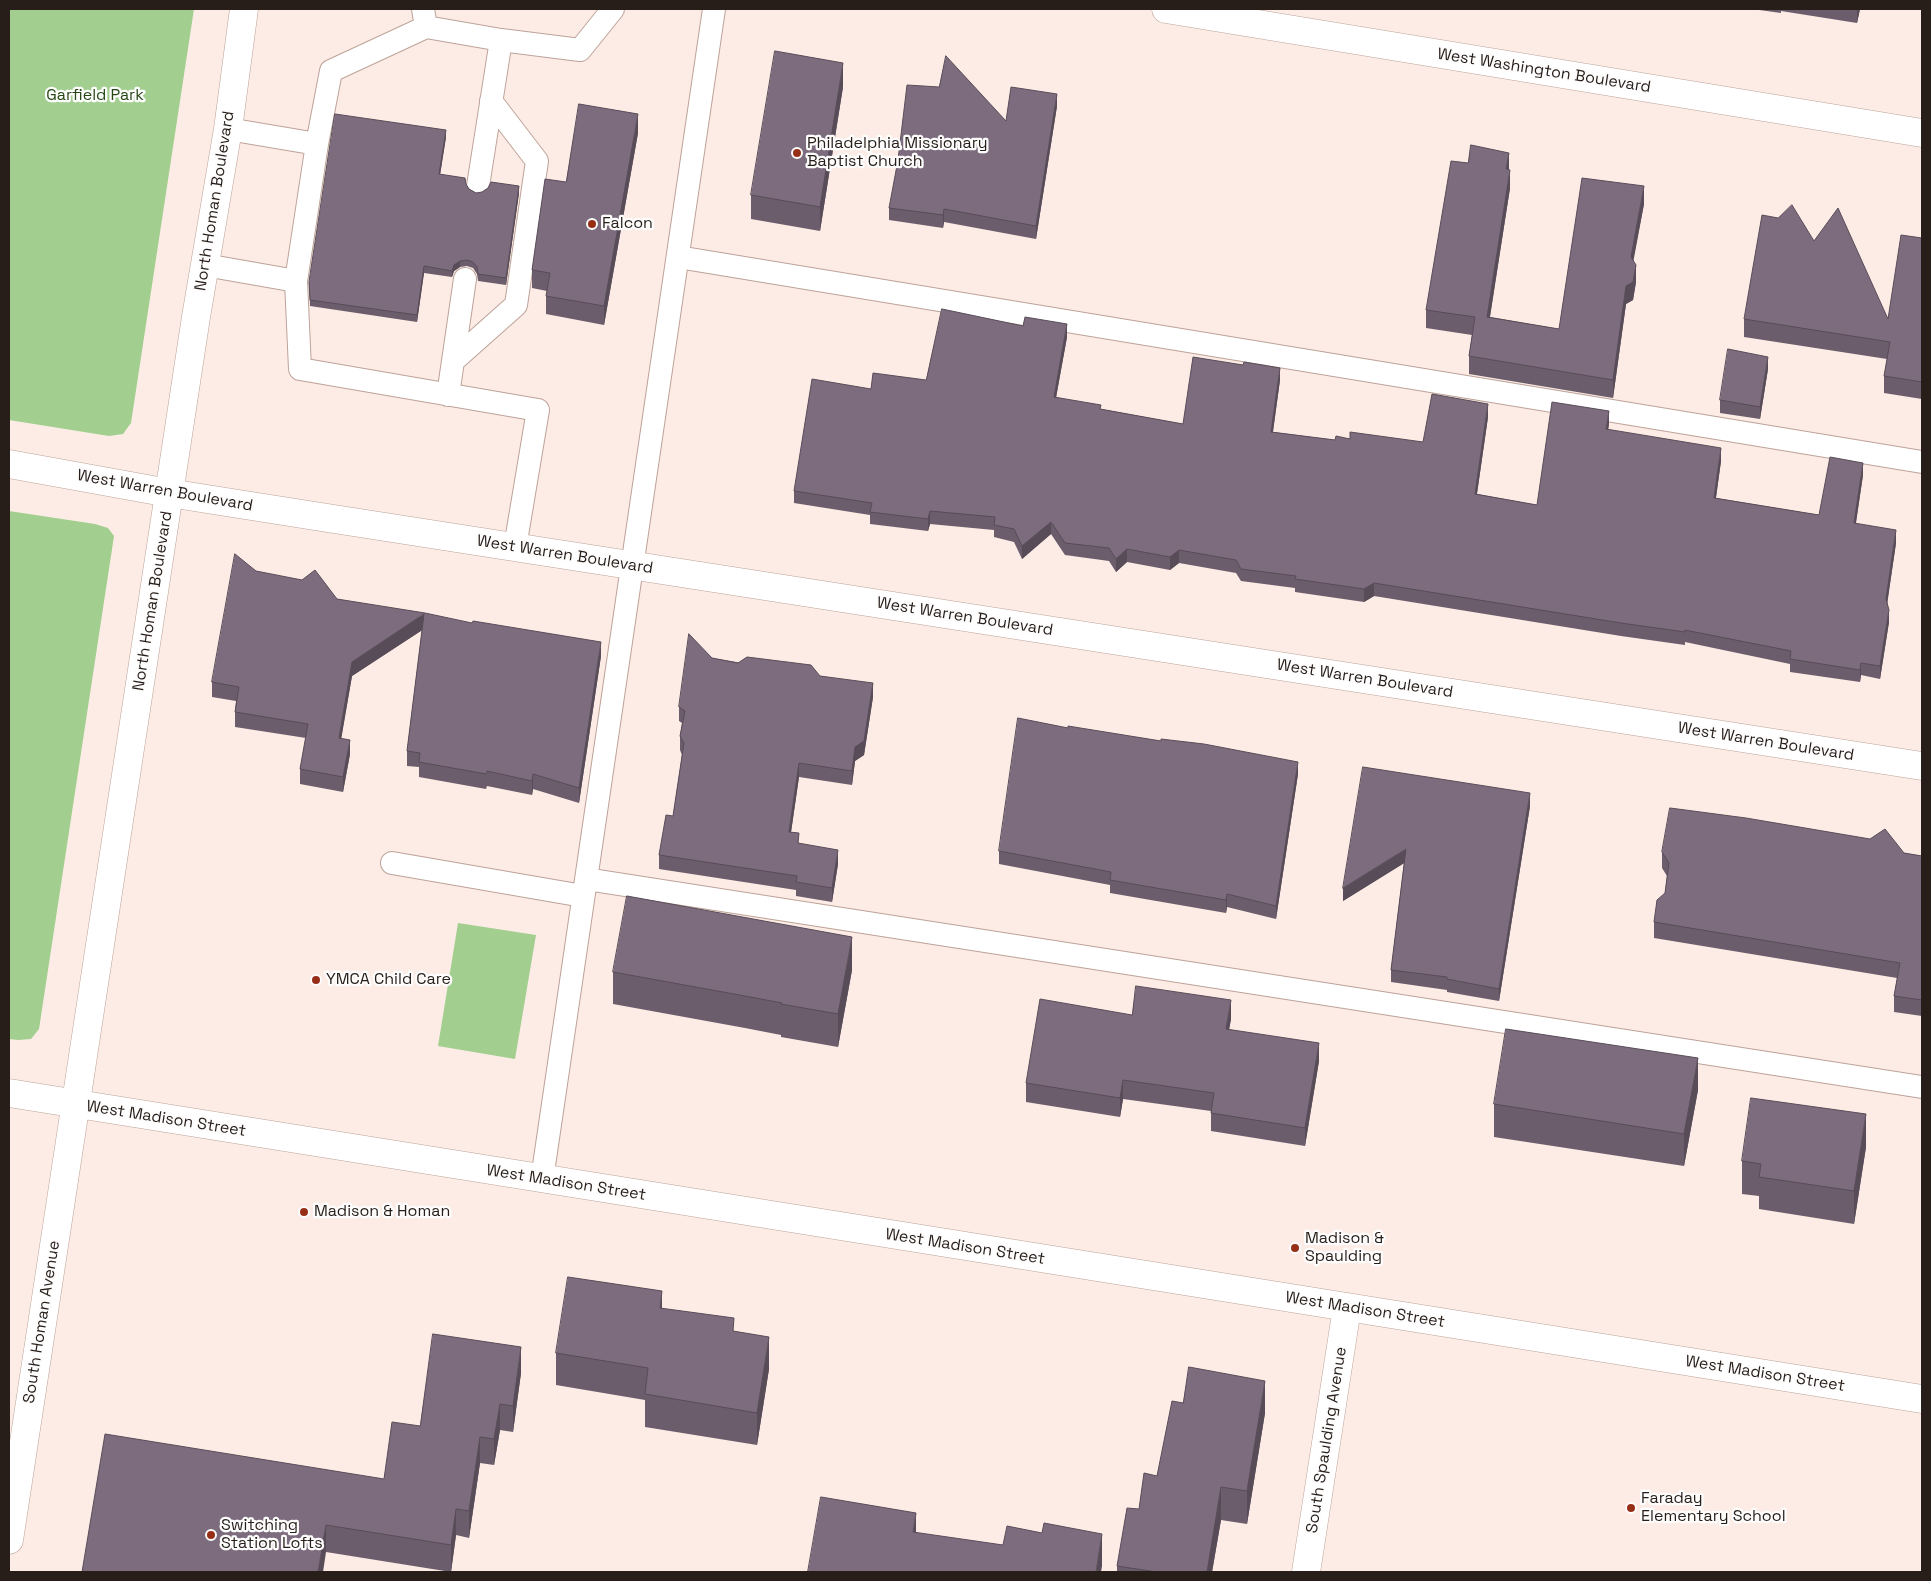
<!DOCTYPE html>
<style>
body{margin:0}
#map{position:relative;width:1931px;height:1581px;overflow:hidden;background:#fcece5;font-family:"Space Grotesk",sans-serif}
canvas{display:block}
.frame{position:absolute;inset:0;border:10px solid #271d19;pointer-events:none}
</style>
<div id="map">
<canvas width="1931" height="1581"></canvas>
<div class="frame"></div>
</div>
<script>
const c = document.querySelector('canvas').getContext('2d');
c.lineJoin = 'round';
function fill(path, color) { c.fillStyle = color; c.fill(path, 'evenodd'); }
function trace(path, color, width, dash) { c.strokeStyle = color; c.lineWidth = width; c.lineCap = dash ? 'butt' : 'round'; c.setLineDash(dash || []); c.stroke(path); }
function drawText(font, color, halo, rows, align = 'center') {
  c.font = font + ' "Space Grotesk",sans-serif'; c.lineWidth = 4.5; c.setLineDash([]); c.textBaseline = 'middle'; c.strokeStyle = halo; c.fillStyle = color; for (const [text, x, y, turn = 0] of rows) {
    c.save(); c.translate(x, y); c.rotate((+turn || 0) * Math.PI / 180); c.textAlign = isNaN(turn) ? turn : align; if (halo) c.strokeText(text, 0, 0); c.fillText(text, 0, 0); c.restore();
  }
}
fill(new Path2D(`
 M9,9H194L131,423L123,434L109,436L9,420Z
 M9,511L95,524L108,528L114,536L39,1029L31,1039L18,1040L9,1039Z
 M458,923L536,935L515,1059L438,1046Z`), '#a2cf8f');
const lane = new Path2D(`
 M423,9L426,27L501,40L580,50L613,9
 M426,27L331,71L317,144L296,281L300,369L538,410L515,547
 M228,129L317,144
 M478,186L501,40
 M678,257L1922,462
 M205,265L296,281
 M453,361L516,305L537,161L491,101
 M448,395L465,279
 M392,863L583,896
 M586,879L1922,1087
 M542,1179L714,9`);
const street = new Path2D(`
 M1306,1572L1347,1308`);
const secondary = new Path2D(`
 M1166,9L1922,133
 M9,464L169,493L321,517L1922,766
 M9,1093L1922,1399
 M9,1540L196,317L228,129L244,9`);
trace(lane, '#bda399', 24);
trace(street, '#bda399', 29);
trace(secondary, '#bda399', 29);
trace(lane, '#fff', 22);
trace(street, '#fff', 28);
trace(secondary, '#fff', 28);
fill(new Path2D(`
 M1752,9H1860L1857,23L1781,11V13Z
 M843,87L820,231L751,219V195Z
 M1057,106L1036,239L944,222L943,228L889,220V208L1006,121Z
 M638,133L604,325L546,314V296L547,291L532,288V270L566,182Z
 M446,137L440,175L466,184L469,189L476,193H519L506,285L478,281L477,274L473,268L467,266L460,267L454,271L452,277L424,273L417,322L310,306L309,282Z
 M1509,169L1510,188L1490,317L1559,329L1644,204L1633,260L1636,282L1633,300L1626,304L1613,398L1469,374V356L1472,335L1426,328V310Z
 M1922,238V399L1884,393V376L1887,359L1744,337V319L1814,241L1888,319Z
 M1067,337L1056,397L1101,409L1183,424L1280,380L1273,432L1335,440L1350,439L1423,442L1488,417L1477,494L1537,505L1609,424L1608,430L1721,461L1716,498L1819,515L1863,475L1856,523L1896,543L1887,603L1889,622L1880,679L1861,675L1860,682L1790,672V664L1685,642V645L1621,636L1374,596L1364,602L1295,592V588L1241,581L1236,573L1179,563L1170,570L1127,562L1116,572L1109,561L1065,555L1051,534L1022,559L1014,542L994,537V530L930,524L928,531L870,524V515L794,503V491L871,389L926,380Z
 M1768,369L1760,419L1720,413V400Z
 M256,571L337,599L601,656L579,803L533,789L532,795L487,786L486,789L419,777V767L407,766V751L422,630L352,676L341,738L350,754L343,792L300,784V769L306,738L235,727V712L236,701L212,697V682Z
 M712,658L820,676L873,697L864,755L855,761L852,785L799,777L791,832L799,843L838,864L832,902L796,896V890L659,869V855L673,816L682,755L680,750V736L682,723L679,721V707Z
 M1298,774L1276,919L1227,907L1226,913L1110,893V885L999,864V851Z
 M1530,806L1499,1001L1447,992V990L1391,982V970L1404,863L1343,901V888Z
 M1662,852L1904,853L1922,856V1016L1894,1012V996L1897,978L1654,938V922L1665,893L1667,876L1662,868Z
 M852,970L838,1047L781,1037V1035L745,1028L613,1004V972Z
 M1231,1019L1229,1029L1319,1061L1305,1146L1211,1131V1111L1123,1099L1120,1117L1026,1102V1083Z
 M1698,1090L1684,1166L1494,1137V1104Z
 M1866,1147L1854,1224L1759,1209V1196L1742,1194V1161Z
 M662,1308L734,1331L769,1369L757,1445L645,1427V1400L556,1385V1353Z
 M521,1373L513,1432L500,1430L494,1465L480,1463L469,1538L456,1535L451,1572L326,1552L82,1572L384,1479Z
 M1183,1403L1265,1413L1247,1524L1221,1520L1212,1572H1117V1566L1139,1509L1157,1476Z`), '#6c5d6c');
fill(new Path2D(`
 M1857,9H1860L1857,23Z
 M843,63V87L820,231V207Z
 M1057,94V106L1036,239V226Z
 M638,114V133L604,325V306Z
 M446,130V137L439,181V174Z
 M1509,153V170L1506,169Z
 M1510,170V188L1487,335V317Z
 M519,186V193L506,285V278Z
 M1644,186V204L1631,274V257Z
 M944,209V222L943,228V215Z
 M460,261V267L454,271L452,277V271L454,265Z
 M1636,265V282L1633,300L1626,304L1613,398V380L1626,286Z
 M424,266V273L417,322V315Z
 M1067,324V337L1054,409V397Z
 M1768,357V369L1760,419V407Z
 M1280,368V380L1271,445V432Z
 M1488,404V417L1475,507V494Z
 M1609,411V424L1606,442V429Z
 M1721,448V461L1714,511V498Z
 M1863,463V475L1854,535V523Z
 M930,511V524L928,531V519Z
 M1051,522V534L1022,559V546Z
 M1896,530V543L1886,612V599Z
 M1127,549V562L1116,572V559Z
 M1179,550V563L1170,570V557Z
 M1374,583V596L1364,602V589Z
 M1889,610V622L1880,679V666Z
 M424,614V629L352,676L339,752V738L352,662Z
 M601,642V656L579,803V788Z
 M1861,663V675L1860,682V670Z
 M873,683V697L864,755L855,761L852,785V771L855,747Z
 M350,740V754L343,792V777Z
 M1298,762V774L1276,919V906Z
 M799,763V777L789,846V832Z
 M533,774V789L532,795V781Z
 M1530,793V806L1499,1001V989Z
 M1406,849V862L1343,901V888Z
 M838,850V864L832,902V888Z
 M1227,894V907L1226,913V900Z
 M852,937V970L838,1047V1014Z
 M1231,1000V1019L1226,1047V1029Z
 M1319,1043V1061L1305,1146V1128Z
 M1698,1058V1090L1684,1166V1134Z
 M1123,1080V1099L1120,1117V1098Z
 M1866,1114V1147L1854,1224V1191Z
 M662,1291V1324L660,1308Z
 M769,1337V1369L757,1445V1413Z
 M521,1347V1373L513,1432V1406Z
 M1265,1381V1413L1247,1524V1491Z
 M500,1404V1430L494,1465V1439Z
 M480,1437V1463L469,1538V1511Z
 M1221,1487V1520L1212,1572H1207Z
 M456,1509V1535L451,1572V1545Z
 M916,1513V1546L913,1532Z
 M326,1525V1552L323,1572H318Z
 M1102,1534V1566L1101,1572H1096Z`), '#584c58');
const building = new Path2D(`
 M775,51L843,63L820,207L751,195Z
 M946,56L1006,121L1011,87L1057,94L1036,226L944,209L943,215L889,208L898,160L907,85L939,87Z
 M579,104L638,114L604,306L546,296L550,273L532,270L545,179L566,182Z
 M335,114L446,130L439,174L465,178L466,184L469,189L476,193L482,192L488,188L491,182L519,186L506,278L478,274L477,267L473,262L467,260L460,261L454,265L452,271L424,266L417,315L310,300L309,282Z
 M1471,145L1509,153L1506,169L1510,170L1487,317L1559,329L1582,178L1644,186L1631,257L1636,265L1633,282L1626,286L1613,380L1469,356L1475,317L1426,310L1451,161L1468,163Z
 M1792,205L1814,241L1838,208L1888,319L1901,235L1922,238V382L1884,376L1890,342L1744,319L1762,215L1778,218Z
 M942,309L1023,326L1025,317L1067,324L1054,397L1101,405L1100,409L1183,424L1193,357L1243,365L1244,362L1280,368L1271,432L1335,440L1336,436L1350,439V432L1423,442L1432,394L1488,404L1475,494L1537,505L1552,402L1609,411L1606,429L1721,448L1714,498L1819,515L1830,457L1863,463L1854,523L1896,530L1886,599L1889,610L1880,666L1861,663L1860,670L1790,659L1791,651L1685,630V632L1621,623L1374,583L1364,589L1295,579L1296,576L1241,569L1236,560L1179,550L1170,557L1127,549L1116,559L1109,548L1065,543L1051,522L1022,546L1014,529L994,525L995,517L930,511L928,519L870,512L872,503L794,491L812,379L871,389L873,373L926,380Z
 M1728,349L1768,357L1760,407L1720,400Z
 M235,554L256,571L302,580L315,570L337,599L425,613L472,623L473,621L601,642L579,788L533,774L532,781L487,771L486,774L419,762L420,753L407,751L424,614L352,662L339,738L350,740L343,777L300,769L308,724L235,712L239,687L212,682Z
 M689,634L712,658L738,663L747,657L811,665L820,676L873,683L864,741L855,747L852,771L799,763L789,832L799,833L798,843L838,850L832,888L796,882L797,876L659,855L666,815L673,816L684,743L680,736L685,711L679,707Z
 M1018,718L1068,728V726L1161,741V739L1204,744L1298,762L1276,906L1227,894L1226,900L1110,880L1111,872L999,851Z
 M1363,767L1530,793L1499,989L1447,979V977L1391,970L1406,849L1343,888Z
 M1670,808L1746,818L1870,839L1885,829L1904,853L1922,856V1000L1894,996L1900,963L1654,922L1657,900L1665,893L1669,863L1662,852Z
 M627,896L852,937L838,1014L781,1004L782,1003L745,996L613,972Z
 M1136,986L1231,1000L1226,1029L1319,1043L1305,1128L1211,1113L1214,1093L1123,1080L1120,1098L1026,1083L1040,999L1132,1015Z
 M1506,1029L1698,1058L1684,1134L1494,1104Z
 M1751,1098L1866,1114L1854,1191L1759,1177L1761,1164L1742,1161Z
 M568,1277L662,1291L660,1308L734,1318L733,1331L769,1337L757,1413L645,1394L648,1368L556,1353Z
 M433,1334L521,1347L513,1406L500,1404L494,1439L480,1437L469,1511L456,1509L451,1545L326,1525L318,1572H82L105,1434L384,1479L392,1422L420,1426Z
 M1189,1367L1265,1381L1247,1491L1221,1487L1207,1572H1157L1117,1566L1127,1508L1139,1509L1144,1473L1157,1476L1172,1401L1183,1403Z
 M821,1497L916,1513L913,1532L1003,1545L1007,1526L1042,1533L1044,1523L1102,1534L1096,1572H808Z`);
fill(building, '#7d6c7e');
trace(building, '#584c58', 1);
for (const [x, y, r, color] of [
 [797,153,5,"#972f18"],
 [592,224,5,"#972f18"],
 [316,980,5,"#972f18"],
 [304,1212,5,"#972f18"],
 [1295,1248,5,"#972f18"],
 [1631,1508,5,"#972f18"],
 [211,1535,5,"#972f18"]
]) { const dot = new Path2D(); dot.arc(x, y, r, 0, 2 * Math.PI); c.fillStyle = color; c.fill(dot); trace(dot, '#fdfdfd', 2); }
drawText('16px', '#271d19', '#fdfdfd', [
 ["West Washington Boulevard",1544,71,9],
 ["North Homan Boulevard",215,201,-81],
 ["West Warren Boulevard",165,491,10],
 ["West Warren Boulevard",565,555,9],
 ["North Homan Boulevard",153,601,-81],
 ["West Warren Boulevard",965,617,9],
 ["West Warren Boulevard",1365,679,9],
 ["West Warren Boulevard",1766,742,9],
 ["West Madison Street",166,1119,9],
 ["West Madison Street",566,1183,9],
 ["West Madison Street",965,1247,9],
 ["West Madison Street",1365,1310,9],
 ["South Homan Avenue",42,1322,-81],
 ["West Madison Street",1765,1374,9],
 ["South Spaulding Avenue",1327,1440,-81]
]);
drawText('16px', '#264715', '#fdfdfd', [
 ["Garfield Park",95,96]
]);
drawText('16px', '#271d19', '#fdfdfd', [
 ["Philadelphia Missionary",807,144],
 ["Baptist Church",807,162],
 ["Falcon",602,224],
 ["YMCA Child Care",326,980],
 ["Madison & Homan",314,1212],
 ["Madison &",1305,1239],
 ["Spaulding",1305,1257],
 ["Faraday",1641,1499],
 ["Elementary School",1641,1517],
 ["Switching",221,1526],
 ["Station Lofts",221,1544]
], 'left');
</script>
